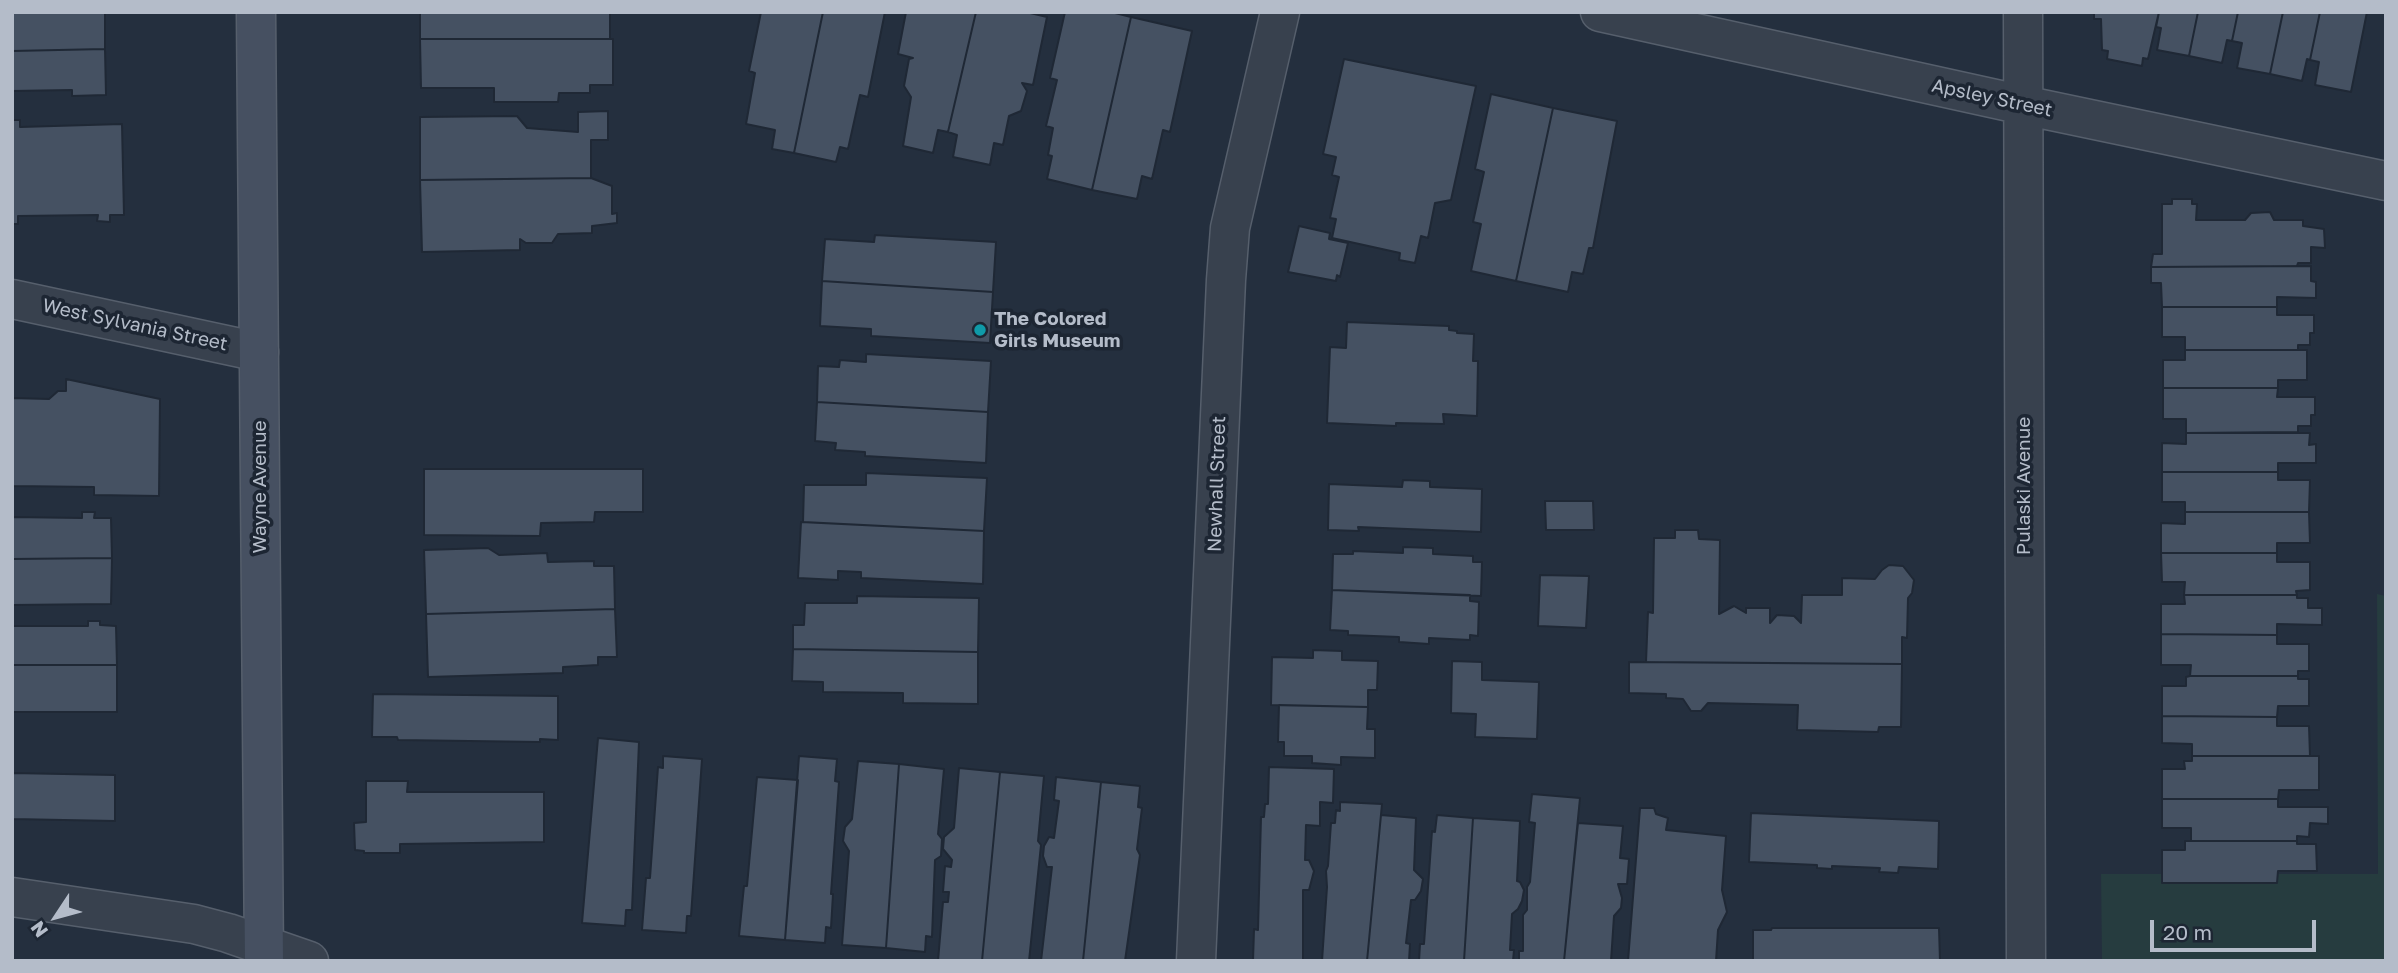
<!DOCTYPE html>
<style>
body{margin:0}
#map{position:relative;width:2398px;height:973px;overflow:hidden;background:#242f3e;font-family:"Golos Text",sans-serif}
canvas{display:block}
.frame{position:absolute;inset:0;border:14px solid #b4bcc9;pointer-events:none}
.north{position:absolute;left:21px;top:882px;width:70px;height:70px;-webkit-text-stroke:5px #1d2633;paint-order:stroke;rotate:234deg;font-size:19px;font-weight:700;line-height:28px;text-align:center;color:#b4bcc9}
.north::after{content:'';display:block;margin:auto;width:24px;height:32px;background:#b4bcc9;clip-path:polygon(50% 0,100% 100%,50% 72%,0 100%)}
.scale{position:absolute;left:2150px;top:920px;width:166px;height:32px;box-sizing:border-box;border:4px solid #b4bcc9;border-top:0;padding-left:9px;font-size:21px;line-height:24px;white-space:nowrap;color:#b4bcc9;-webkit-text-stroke:5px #1d2633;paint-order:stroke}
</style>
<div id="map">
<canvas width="2398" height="973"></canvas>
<div class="frame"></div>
<div class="north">N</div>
<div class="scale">20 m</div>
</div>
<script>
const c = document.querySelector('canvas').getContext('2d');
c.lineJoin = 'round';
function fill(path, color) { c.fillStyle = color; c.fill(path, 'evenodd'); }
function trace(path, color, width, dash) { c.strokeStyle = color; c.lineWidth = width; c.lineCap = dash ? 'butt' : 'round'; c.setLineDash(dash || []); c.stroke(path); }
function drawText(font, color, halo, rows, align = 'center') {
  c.font = font + ' "Golos Text",sans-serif'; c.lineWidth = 7; c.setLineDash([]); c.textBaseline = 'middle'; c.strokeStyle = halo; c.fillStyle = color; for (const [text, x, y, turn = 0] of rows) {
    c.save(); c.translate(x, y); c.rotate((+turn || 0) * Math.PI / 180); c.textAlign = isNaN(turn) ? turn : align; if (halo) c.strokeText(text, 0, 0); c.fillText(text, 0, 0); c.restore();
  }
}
fill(new Path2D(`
 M2377,594L2386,596V961H2102L2101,874H2378Z`), '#263c3f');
const building = new Path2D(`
 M12,12H105V49L12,51Z
 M420,12H610V39H420Z
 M761,12H823L794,153L772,149L775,130L746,124L755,73L749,71Z
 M823,12H885L868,97L860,95L848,149L840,147L836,162L794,153Z
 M906,12H976L948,132L938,130L933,153L903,146L911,97L904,86L909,59L913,58L898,54Z
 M976,12H1026L1047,17L1033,85L1022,83L1027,91L1021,111L1009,116L1003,145L994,143L990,165L953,157L957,135L948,132Z
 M1065,12H1111L1131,17L1092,190L1047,179L1052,156L1048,155L1053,128L1046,126L1057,80L1050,78Z
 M2094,12H2159L2148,59L2143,58L2142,66L2107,59L2108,51L2102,50L2101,19H2094Z
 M2159,12H2198L2189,56L2157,50L2161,28L2156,27Z
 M2198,12H2238L2232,41L2227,40L2222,63L2189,56Z
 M2238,12H2283L2270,74L2237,68L2242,43L2232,41Z
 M2283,12H2320L2310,60L2307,59L2302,81L2270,74Z
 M2320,12H2367L2351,92L2315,85L2319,62L2310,60Z
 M1131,17L1192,31L1170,132L1163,130L1152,179L1142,176L1137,199L1092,190Z
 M420,39H613V85H590V93H559L558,102H494V88H421Z
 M105,49L106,95L72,96V90L12,91V51Z
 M1344,59L1476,86L1451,200L1435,203L1428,238L1421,236L1415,263L1399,260L1400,253L1332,238L1336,219L1330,218L1339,177L1332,175L1336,157L1323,154Z
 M1491,94L1553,108L1516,281L1471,271L1481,224L1473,222L1484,172L1475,169Z
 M1553,108L1617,121L1593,248H1589L1583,274L1572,272L1568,292L1516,281Z
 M608,111V140H591V178L420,180V117L517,116L527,128L578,132V112Z
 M12,120H20V127L122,124L124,215H110V222L97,221L98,215L18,216V224H12Z
 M591,178L612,186V214L617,213V223L592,226V233L558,234L552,243H526L520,239V250L422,252L420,180Z
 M2172,199H2192V204H2197L2196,220H2245L2251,213L2270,212L2274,220H2303V226L2324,229L2325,248L2311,247V263H2298L2297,266L2151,267L2153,254H2162V204H2172Z
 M1299,226L1330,233L1329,239L1348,243L1340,277L1337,275L1336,281L1288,272Z
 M875,235L996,242L993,292L822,281L825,239L874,242Z
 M2311,266V281L2316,282V298L2277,297V307H2162L2161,283H2151V267Z
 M822,281L993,292L990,343L871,336V329L820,326Z
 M2162,307H2277V315H2314V333H2310V345H2298V350H2185V337H2162Z
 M1347,322L1449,326V330L1457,331V333L1474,334L1473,361H1478L1477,416L1443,414L1444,424L1396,423V426L1327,423L1330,347L1346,348Z
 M2185,350H2307V380H2278V388H2163V360H2185Z
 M866,354L991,361L988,412L817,402L818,366L839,367L840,360L866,362Z
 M66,379L160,399L159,496L94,495V487L12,486V398L49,399L58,391H66Z
 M2163,388H2278L2277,397H2315V415H2311V426H2298V432L2186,433V419H2163Z
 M817,402L988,412L986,463L865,456V452L835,450L836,443L815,441Z
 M2186,433H2310L2309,445L2316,444V463H2278V472H2162V443L2186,444Z
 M424,469H643V512H595L594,522L541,523L540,536L424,535Z
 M2162,472H2278V480H2310L2309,512H2185V502H2162Z
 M866,473L987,478L984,531L803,522L804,485H866Z
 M1403,480L1430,481V487L1482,489L1481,532L1358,527L1359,531L1328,530L1329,484L1402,487Z
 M1545,501H1593L1594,530H1546Z
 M82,512H95L94,518H111L112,558L12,559V517L82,518Z
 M2185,512H2309L2310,543H2277V553H2161V523L2185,524Z
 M801,522L984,531L983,584L861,578V572L838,571V580L798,578Z
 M1675,530H1698L1699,539L1720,540L1719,614L1734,606L1746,613V608H1770V623L1777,615L1794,616L1801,623L1802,595H1842V578L1875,579L1882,570L1889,565L1903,566L1914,580L1912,593L1908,598L1907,638L1902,637V664L1646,662L1648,612L1653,613L1654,538H1675Z
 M1403,547L1433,548V554L1473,556V562H1482L1481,596L1332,590L1333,554H1353V551L1403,553Z
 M488,548L499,555L547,553L548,562L594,561V566H614L615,609L426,614L424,550Z
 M2161,553H2277V562H2310V590L2296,591L2297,595H2184L2185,582H2162Z
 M112,558L111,604L12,605V559Z
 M1540,575L1589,576L1586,628L1538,626Z
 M1332,590L1470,595V601L1479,602L1478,636L1470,635V640L1429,638V644L1399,642V637L1348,635V631L1330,630Z
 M2184,595H2297V598H2308V608H2322V625L2277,624V635L2161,634V604H2185Z
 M857,596L979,598L978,652L793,649V625H804L805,603H857Z
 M615,609L617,657H598V665L563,667V673L428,677L426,614Z
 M88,621H100V625L116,626L117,665H12V626H88Z
 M2161,634L2277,635V644H2309V671H2298V676H2190L2191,665H2161Z
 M793,649L978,652V704L903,703V693L823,692V682L792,681Z
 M1313,650L1342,651V660L1378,661L1377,690H1368V707L1271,705L1272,657L1313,658Z
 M1452,661L1482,662V680L1539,682L1537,739L1475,737L1476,714L1451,713Z
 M1629,662L1902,664L1901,727H1879L1878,732L1797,730L1798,705L1708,703L1701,711H1691L1683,699L1666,698V694L1629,693Z
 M12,665H117V712H12Z
 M2190,676H2298V679H2309V706H2278L2277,717L2162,716V686H2186V677Z
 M373,694L558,696V740L540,739V742L398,740L397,737H372Z
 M1279,705L1368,707L1367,729H1375V758L1341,757V765L1312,763V756H1284V742H1278Z
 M2162,716L2277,717V726H2309L2310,756H2192V744L2162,743Z
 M598,738L639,742L632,910H626L625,926L582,923Z
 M663,756L702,759L691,916H687L686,933L642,930L646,878H650L658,767L663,768Z
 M799,756L837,759L835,781L839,782L831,894H833L831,928L826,927L825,943L785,940Z
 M2192,756H2319V790H2279L2278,799H2162V769H2185L2184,761H2192Z
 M858,761L899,764L886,948L842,945L849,851L843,841L845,827L852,819Z
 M899,764L944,769L938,834L942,839L941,856L935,860L932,937L926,936L925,952L886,948Z
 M1269,767L1334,769L1333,803L1320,802V826L1306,825L1305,860H1309L1314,871L1309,890H1303V961H1253L1254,929L1258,930L1261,817H1264L1265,804H1268Z
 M959,768L1000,772L982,961H938L943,902H948L949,892H943L945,866L951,867L952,860L943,849L944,837L954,828Z
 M1000,772L1044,776L1038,841L1041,845L1029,961H982Z
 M12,773L115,775V821L12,819Z
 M757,777L798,780L785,940L739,936L744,886H747Z
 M1056,777L1101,782L1083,961H1041L1052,867H1047L1043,856L1044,846L1049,837L1054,838L1059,801L1054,800Z
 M366,781H408L407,792H544V842L400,844V853H364V851L355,850L354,823L366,822Z
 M1101,782L1140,786L1138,807L1142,808L1137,849L1140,855L1125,961H1083Z
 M1532,794L1580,798L1564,961H1519V951H1523V915L1527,910V887L1530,882L1535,823L1529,822Z
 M2162,799H2278V807H2328V824L2310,823L2309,837L2297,836V841H2191V828H2162Z
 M1340,802L1382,804L1367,961H1322L1327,887L1326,871L1328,866L1331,823H1335L1336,810L1340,811Z
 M1640,808H1654L1656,814L1668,818L1666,830L1726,836L1722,890L1727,912L1718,930L1716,961H1628Z
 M1751,813L1939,821L1938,869L1899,867L1898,873L1879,872L1880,868L1832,866V869L1817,868V865L1749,862Z
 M1381,815L1416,818L1414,870L1423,879L1421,891L1415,900H1411L1406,943L1410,944L1409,961H1367Z
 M1437,815L1473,818L1464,961H1419L1420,944H1424L1432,831L1435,832Z
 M1473,818L1520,821L1517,881L1520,882L1524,890L1522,901L1518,909L1512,914L1510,950H1514L1513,961H1464Z
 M1578,823L1623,826L1620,858L1629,859L1627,884H1618L1622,898L1621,908L1614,916L1611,961H1564Z
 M2185,841H2297V844H2316L2317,871H2278L2277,883H2162V850H2185Z
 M1772,928H1939L1940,961H1753V930H1771Z`);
fill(building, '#455162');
trace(building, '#1f2835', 2);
const street = new Path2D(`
 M1600,12L2023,105L2386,181
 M2023,12L2026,961
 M12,299L259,352
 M12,897L194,924L228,933L309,961
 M1196,961L1226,280L1230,228L1280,12`);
const secondary = new Path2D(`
 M256,12L264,961`);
trace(street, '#565f6c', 41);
trace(secondary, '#565f6c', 41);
trace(street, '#38414e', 38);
trace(secondary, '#465061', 38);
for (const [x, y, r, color] of [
 [980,330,7,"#0f9aa8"]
]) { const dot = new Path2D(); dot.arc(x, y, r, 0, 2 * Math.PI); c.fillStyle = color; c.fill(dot); trace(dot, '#1d2633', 2.5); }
drawText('19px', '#b4bcc9', '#1d2633', [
 ["Apsley Street",1992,98,12],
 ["West Sylvania Street",135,325,12],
 ["Newhall Street",1217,484,-88],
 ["Pulaski Avenue",2024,486,-90],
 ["Wayne Avenue",260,487,-90]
]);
drawText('bold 19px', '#b4bcc9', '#1d2633', [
 ["The Colored",994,319],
 ["Girls Museum",994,341]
], 'left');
</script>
